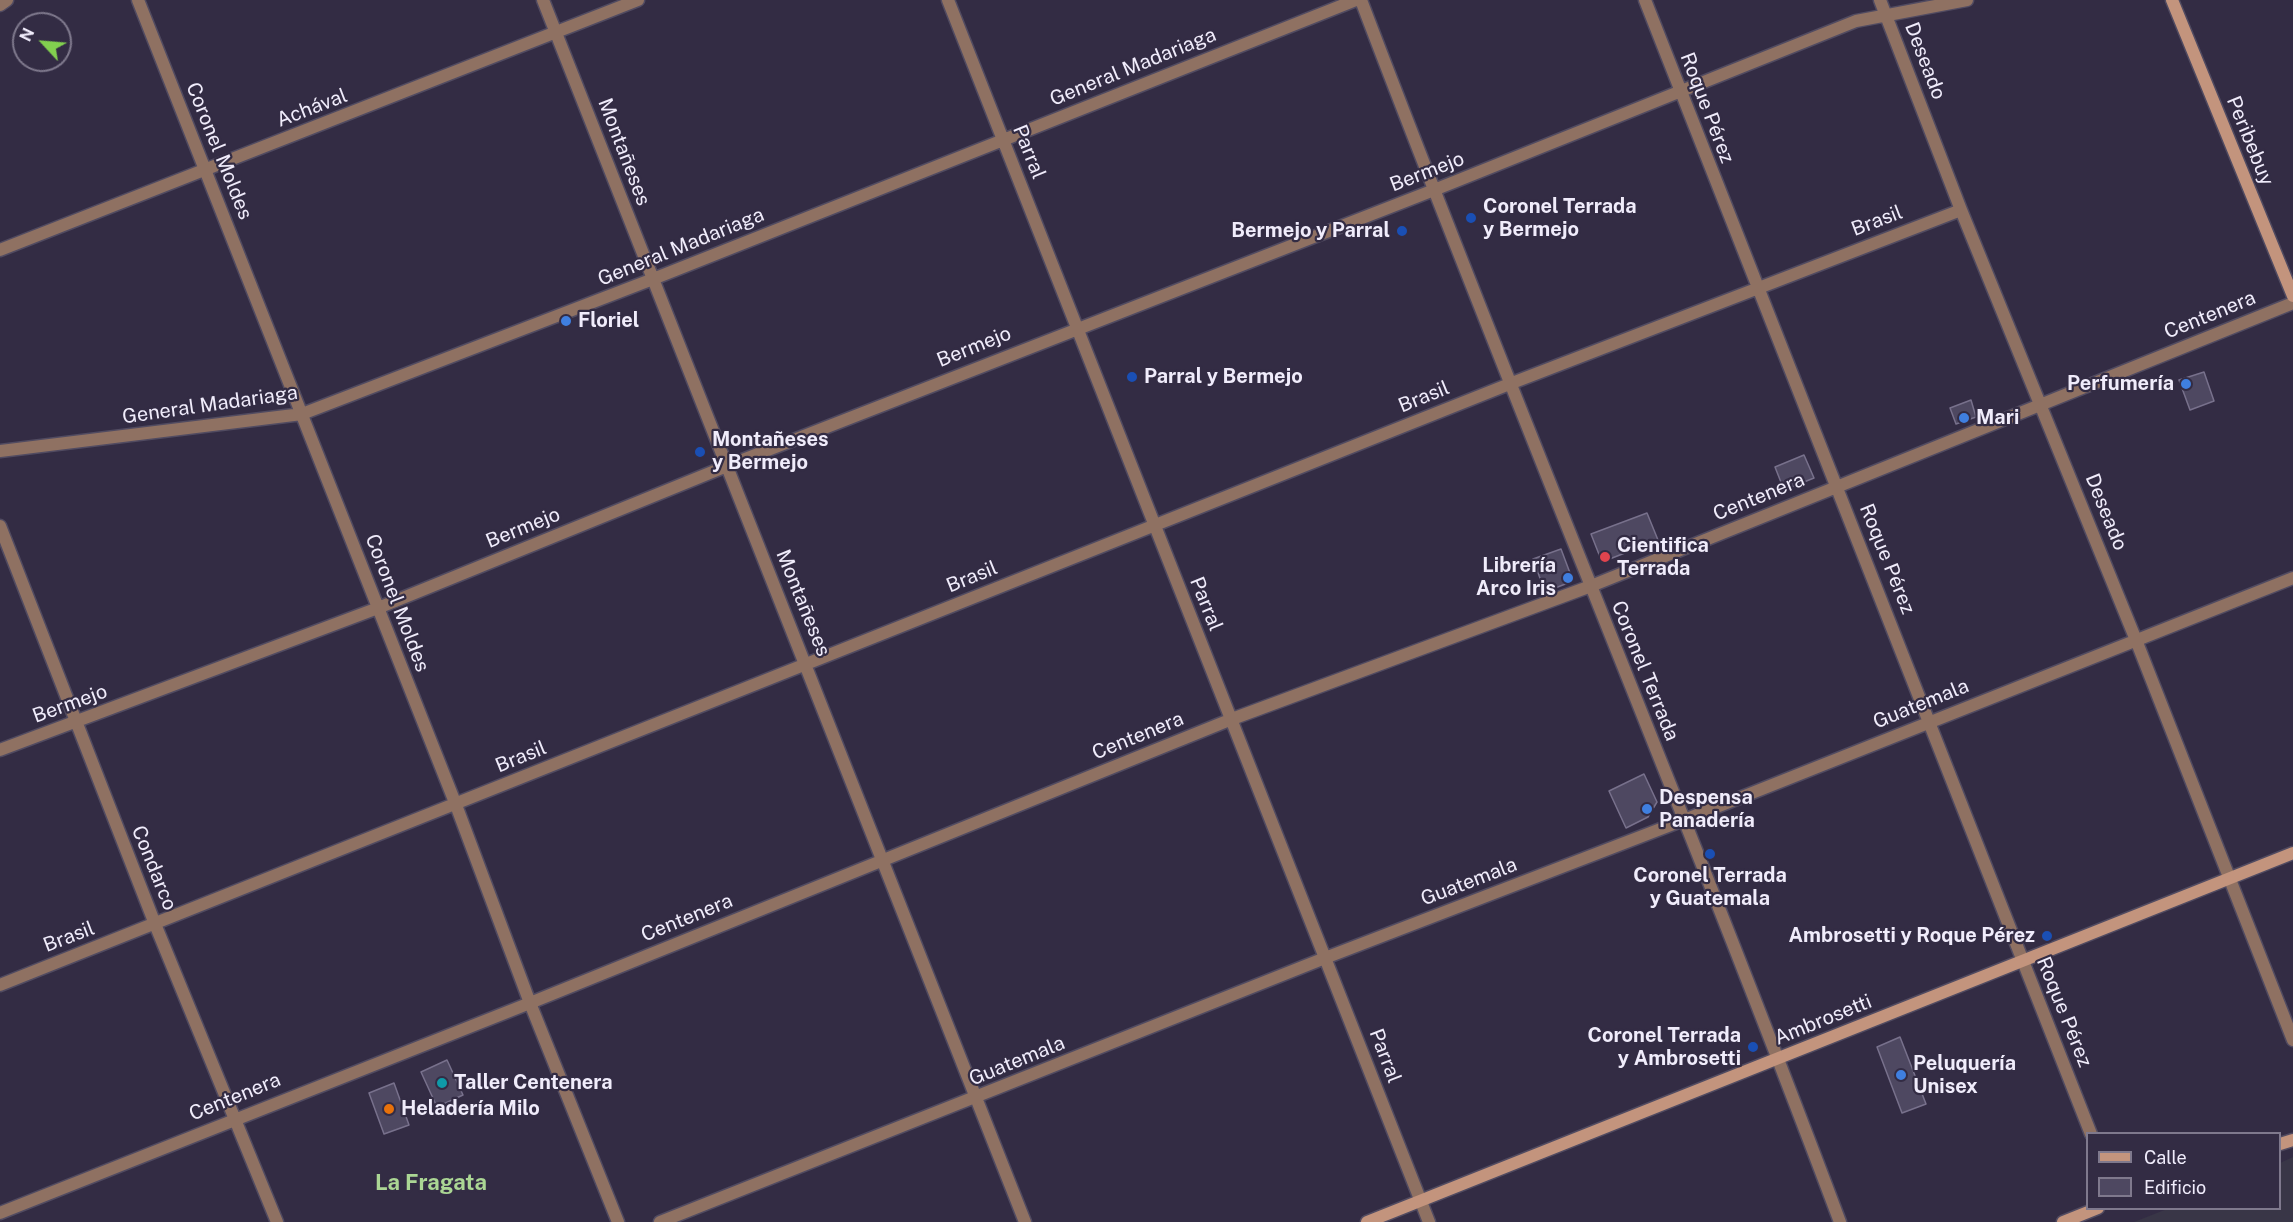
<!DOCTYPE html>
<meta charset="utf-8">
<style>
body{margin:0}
#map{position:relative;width:2293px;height:1222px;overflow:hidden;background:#332c44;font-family:"Public Sans",sans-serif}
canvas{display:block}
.legend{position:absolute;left:2086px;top:1132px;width:195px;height:78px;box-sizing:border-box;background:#332c44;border:2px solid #7f798d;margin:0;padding:8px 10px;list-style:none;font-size:18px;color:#f0ecfb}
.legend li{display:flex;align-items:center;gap:12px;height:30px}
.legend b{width:30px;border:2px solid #7f798d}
.north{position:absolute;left:12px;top:12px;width:60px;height:60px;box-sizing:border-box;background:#332c44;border:2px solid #7f798d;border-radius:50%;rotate:296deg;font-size:16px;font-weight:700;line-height:24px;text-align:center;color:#f0ecfb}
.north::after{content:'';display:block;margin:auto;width:21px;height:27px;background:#82d04f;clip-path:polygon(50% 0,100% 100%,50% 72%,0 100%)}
</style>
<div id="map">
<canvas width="2293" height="1222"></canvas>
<ul class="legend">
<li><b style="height:8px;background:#c3947d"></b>Calle</li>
<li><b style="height:16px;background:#4e4861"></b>Edificio</li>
</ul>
<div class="north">N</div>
</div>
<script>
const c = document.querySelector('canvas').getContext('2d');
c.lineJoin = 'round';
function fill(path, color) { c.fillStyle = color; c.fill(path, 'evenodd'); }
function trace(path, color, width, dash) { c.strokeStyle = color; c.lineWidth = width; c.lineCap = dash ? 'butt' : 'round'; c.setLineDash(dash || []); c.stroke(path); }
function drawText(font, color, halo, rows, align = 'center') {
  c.font = font + ' "Public Sans",sans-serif'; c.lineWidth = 4.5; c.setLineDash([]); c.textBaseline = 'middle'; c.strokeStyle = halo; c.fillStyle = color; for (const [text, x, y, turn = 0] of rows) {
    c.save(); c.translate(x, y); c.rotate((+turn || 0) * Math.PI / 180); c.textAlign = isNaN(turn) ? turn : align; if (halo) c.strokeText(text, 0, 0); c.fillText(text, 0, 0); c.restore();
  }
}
fill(new Path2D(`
 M2293,1157V1222H2134L2167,1209L2280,1208V1163Z`), '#393647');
const building = new Path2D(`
 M2204,372L2214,401L2190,410L2179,380Z
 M1971,400L1976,417L1956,424L1950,408Z
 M1804,455L1814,478L1784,490L1775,467Z
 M1647,513L1658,540L1602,562L1591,534Z
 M1561,549L1573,581L1545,592L1533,559Z
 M1644,774L1657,802L1648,817L1626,828L1609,791Z
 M1900,1037L1926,1104L1902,1113L1877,1047Z
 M447,1060L463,1095L437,1107L421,1072Z
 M394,1083L409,1125L384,1134L369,1093Z`);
fill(building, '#4e4861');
trace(building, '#78718c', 1.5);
const street = new Path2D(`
 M138,0L456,805L530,1003L618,1222
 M543,0L1025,1222
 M948,0L1429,1222
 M1361,0C1516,409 1686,812 1840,1222
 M1645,0L2091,1134
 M1880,0L1961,210L2136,640L2293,1040
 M0,5L7,0
 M0,250L638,0
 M0,451L302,414L653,279L1356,0
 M0,526L155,924L277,1222
 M0,750L378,608L727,466L1434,190L1856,21L1967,0
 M0,985L1512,383L1961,210
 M0,1213L530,1003L1232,719L1591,586L2293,303
 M660,1222L1325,958L1684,820L2293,578`);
const secondary = new Path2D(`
 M2172,0L2293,296
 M2280,1144L2293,1140
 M1367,1222L2293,853
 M2063,1222L2098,1208`);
trace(street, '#514b61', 15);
trace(secondary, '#514b61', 15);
trace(street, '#8f7162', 12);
trace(secondary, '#c3947d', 12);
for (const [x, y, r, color] of [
 [1471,218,6,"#1a4fb4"],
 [1402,231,6,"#1a4fb4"],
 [566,321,6,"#3f7fe0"],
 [1132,377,6,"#1a4fb4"],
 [2186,384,6,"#3f7fe0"],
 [1964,418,6,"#3f7fe0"],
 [700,452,6,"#1a4fb4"],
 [1605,557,6,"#e0444e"],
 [1568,578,6,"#3f7fe0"],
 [1647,809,6,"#3f7fe0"],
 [1710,854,6,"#1a4fb4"],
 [2047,936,6,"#1a4fb4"],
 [1753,1047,6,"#1a4fb4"],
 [1901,1075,6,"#3f7fe0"],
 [442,1083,6,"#0f9aa8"],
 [389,1109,6,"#e8710a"]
]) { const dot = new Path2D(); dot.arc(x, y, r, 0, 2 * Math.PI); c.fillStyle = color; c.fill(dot); trace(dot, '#332c44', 2); }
drawText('20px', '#f0ecfb', '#332c44', [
 ["Deseado",1925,61,69],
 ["General Madariaga",1133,67,-22],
 ["Achával",312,108,-21],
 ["Roque Pérez",1707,108,69],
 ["Peribebuy",2250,141,68],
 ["Coronel Moldes",219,151,68],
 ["Montañeses",624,152,69],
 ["Parral",1029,152,68],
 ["Bermejo",1427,172,-21],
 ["Brasil",1877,221,-21],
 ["General Madariaga",681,247,-22],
 ["Centenera",2210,315,-22],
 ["Bermejo",974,347,-22],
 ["Brasil",1424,397,-22],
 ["General Madariaga",210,405,-8],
 ["Centenera",1759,497,-22],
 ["Deseado",2106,512,68],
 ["Bermejo",523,528,-22],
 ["Roque Pérez",1887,559,68],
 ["Brasil",972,577,-22],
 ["Coronel Moldes",397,603,69],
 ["Montañeses",803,603,68],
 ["Parral",1206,604,68],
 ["Coronel Terrada",1645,671,68],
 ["Bermejo",70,704,-20],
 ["Guatemala",1921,704,-22],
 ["Centenera",1138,736,-22],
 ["Brasil",521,757,-22],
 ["Condarco",154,868,68],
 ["Guatemala",1469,882,-21],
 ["Centenera",687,918,-22],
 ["Brasil",69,937,-21],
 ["Roque Pérez",2064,1012,68],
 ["Ambrosetti",1823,1020,-22],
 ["Parral",1385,1056,69],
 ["Guatemala",1017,1061,-22],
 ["Centenera",235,1097,-22]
]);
drawText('bold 20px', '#f0ecfb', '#332c44', [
 ["Coronel Terrada",1483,207],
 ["y Bermejo",1483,230],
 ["Bermejo y Parral",1390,231,"right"],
 ["Floriel",578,321],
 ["Parral y Bermejo",1144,377],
 ["Perfumería",2174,384,"right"],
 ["Mari",1976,418],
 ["Montañeses",712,440],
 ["y Bermejo",712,463],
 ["Cientifica",1617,546],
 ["Terrada",1617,569],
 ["Librería",1556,566,"right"],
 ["Arco Iris",1556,589,"right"],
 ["Despensa",1659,798],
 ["Panadería",1659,821],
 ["Coronel Terrada",1710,876,"center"],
 ["y Guatemala",1710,899,"center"],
 ["Ambrosetti y Roque Pérez",2035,936,"right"],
 ["Coronel Terrada",1741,1036,"right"],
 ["y Ambrosetti",1741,1059,"right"],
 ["Peluquería",1913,1064],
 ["Unisex",1913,1087],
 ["Taller Centenera",454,1083],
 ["Heladería Milo",401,1109]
], 'left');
drawText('bold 22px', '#abd694', '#332c44', [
 ["La Fragata",431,1183]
]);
</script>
